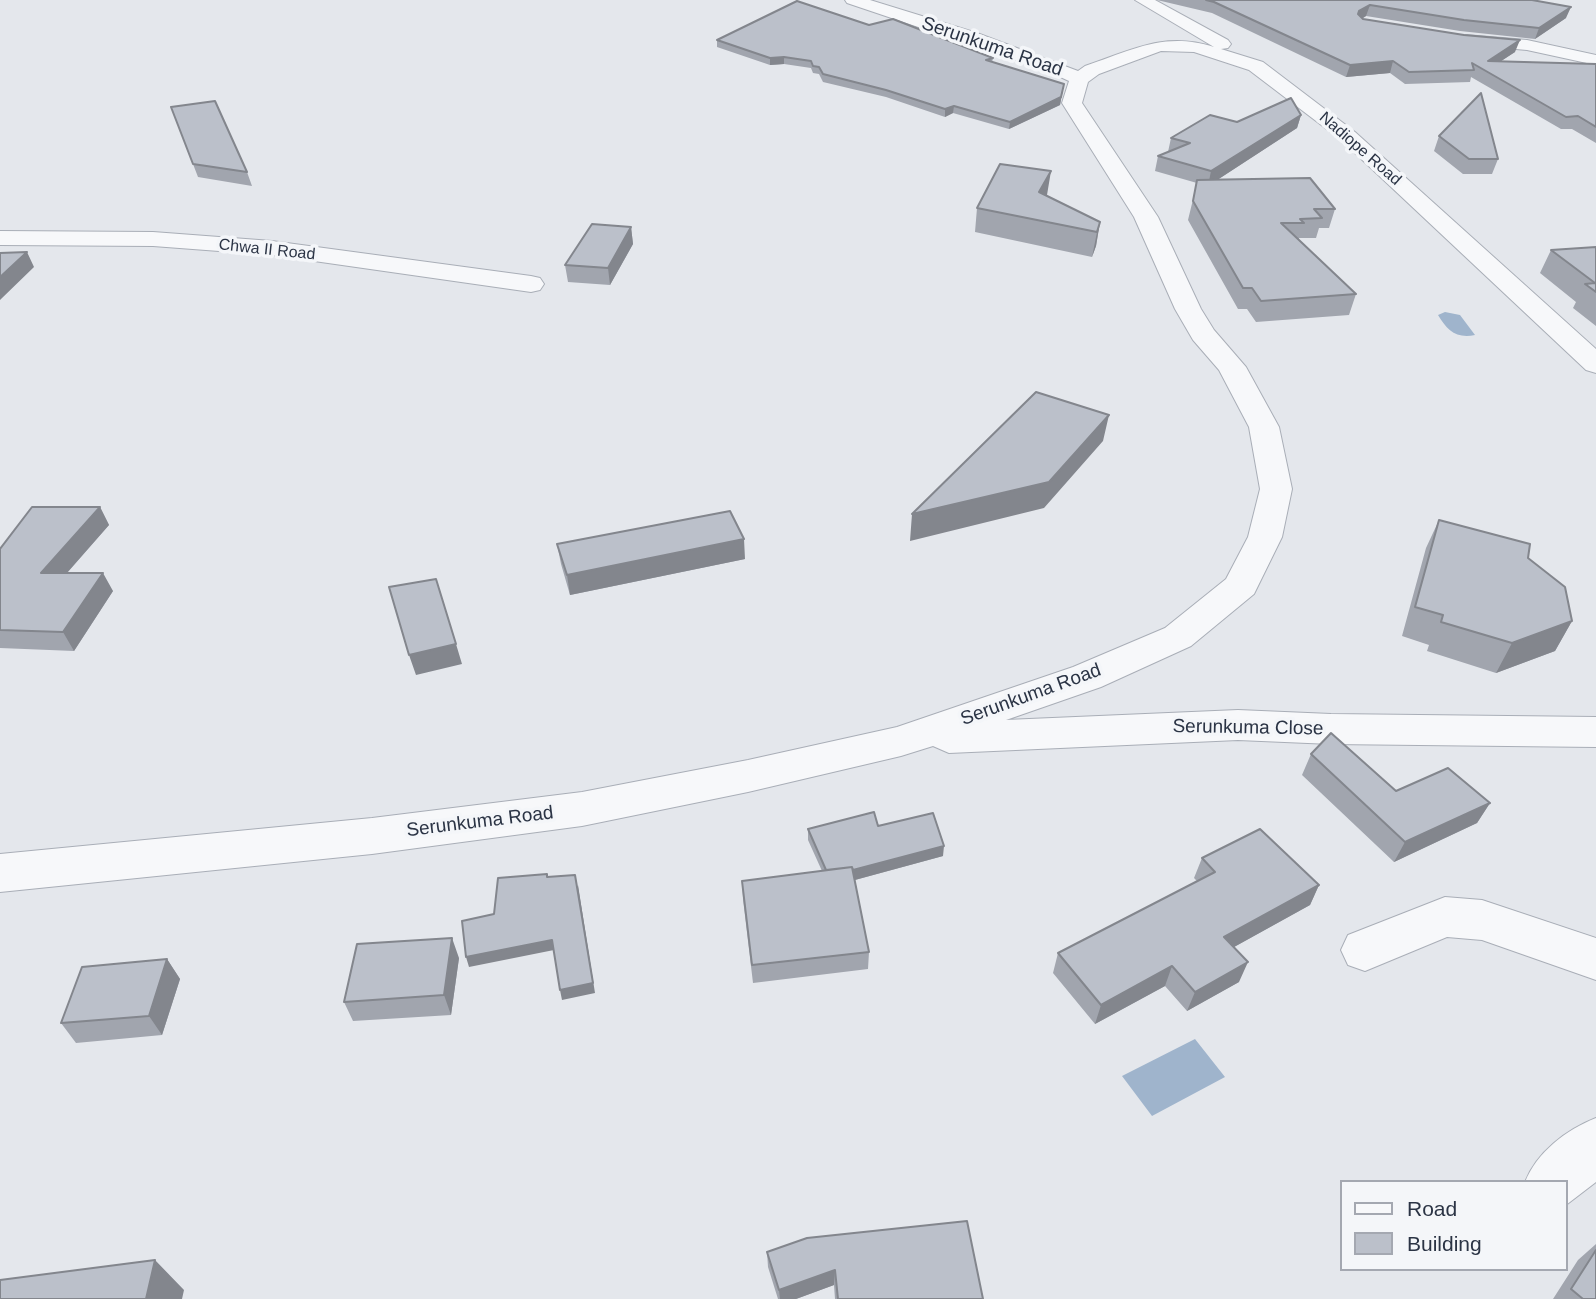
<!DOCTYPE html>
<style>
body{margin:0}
#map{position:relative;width:1596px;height:1299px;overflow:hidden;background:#e4e7ec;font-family:Helvetica,sans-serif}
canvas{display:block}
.legend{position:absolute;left:1340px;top:1180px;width:228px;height:91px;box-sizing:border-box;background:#f4f6f9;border:2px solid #a4a8b1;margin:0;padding:9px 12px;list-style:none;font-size:21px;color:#2b3445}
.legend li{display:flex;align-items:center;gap:14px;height:35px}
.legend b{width:35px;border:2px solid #a4a8b1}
</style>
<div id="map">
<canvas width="1596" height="1299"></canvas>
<ul class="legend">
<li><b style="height:9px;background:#f7f8fa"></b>Road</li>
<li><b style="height:19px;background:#bbc0ca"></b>Building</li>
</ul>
</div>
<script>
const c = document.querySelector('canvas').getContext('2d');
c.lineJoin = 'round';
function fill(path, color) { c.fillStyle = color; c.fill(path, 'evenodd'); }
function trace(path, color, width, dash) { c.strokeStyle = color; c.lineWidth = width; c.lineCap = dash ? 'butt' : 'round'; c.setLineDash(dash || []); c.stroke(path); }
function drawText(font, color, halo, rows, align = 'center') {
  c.font = font + ' Helvetica,sans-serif'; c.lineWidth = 7; c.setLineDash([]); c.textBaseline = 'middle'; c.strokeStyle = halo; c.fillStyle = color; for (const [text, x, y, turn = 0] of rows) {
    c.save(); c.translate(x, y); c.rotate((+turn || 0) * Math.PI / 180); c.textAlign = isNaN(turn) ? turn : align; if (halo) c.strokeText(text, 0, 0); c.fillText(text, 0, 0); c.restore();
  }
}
fill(new Path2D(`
 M1445,312L1460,315L1475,335C1456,339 1447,330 1438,315Z
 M1195,1039L1225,1077L1152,1116L1122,1076Z`), '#9fb4cc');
const minor = new Path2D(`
 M845,0H870L977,33L1078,71L1085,66C1132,50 1165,31 1214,47L1135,0H1155L1228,40L1231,44L1228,48L1221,49L1263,62L1355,132L1596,349V373L1586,370L1341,140L1249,70L1194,52L1161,51L1099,74L1088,82L1082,103L1158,217L1201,309L1214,330L1246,367L1279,427L1292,489L1282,537L1254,594L1191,646L1101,687L1006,720L1238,710L1331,714L1596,717V747L1331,744L1238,740L949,753L933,746L901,756L748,792L582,826L372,854L0,892V854L372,818L582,792L748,760L897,727L1073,667L1165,628L1226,579L1248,537L1260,489L1249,427L1219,370L1193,340L1175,309L1134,217L1062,103L1069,81L1043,69L847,3Z
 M1465,35L1527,40L1596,55V65L1527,50L1459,44L1456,40L1459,36Z
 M0,231L153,232L272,241L531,276L540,278L544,284L540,290L531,292L272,255L153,246L0,245Z
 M1445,897L1482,900L1596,938V980L1482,940L1447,937L1365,971L1348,965L1341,950L1348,935Z
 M1596,1118V1182L1566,1205V1182H1525C1537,1152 1566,1130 1596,1118Z`);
trace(minor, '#a9aeb7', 2);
fill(minor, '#f7f8fa');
fill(new Path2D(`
 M1157,0H1532L1566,18L1535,39L1460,31L1366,16L1362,19L1515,52L1501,61L1596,64V143L1572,129H1561L1471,77L1470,82L1405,84L1390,73L1346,77L1212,13Z
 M869,25L993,58L992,62L1064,84L1060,105L1009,129L953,113L945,117L886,97L823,82L819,74L813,73L811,68L784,64L770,65L717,47V40Z
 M171,107L247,172L252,186L198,177Z
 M1301,115L1297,128L1217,180L1335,209L1329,228H1319L1316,238H1299V240L1356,294L1349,315L1256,322L1247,309H1238L1188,220L1197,183L1155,171L1158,156L1168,152L1171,138L1237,122Z
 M1439,136L1498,159L1492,174H1463L1434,151Z
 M1047,195V196L1100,222L1096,246L1092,257L975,232L977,208Z
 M631,227L633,244L610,285L568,282L565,265Z
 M1596,247V326L1573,308L1576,302L1540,273L1551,250Z
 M100,507L109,525L67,573L113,591L74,651L0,648V549Z
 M1439,520L1528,558L1572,621L1555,651L1496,673L1427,651L1429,645L1402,636L1426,548Z
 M557,544L745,559L570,595L561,564Z
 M1311,754L1396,791L1490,803L1477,823L1394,862L1302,775Z
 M878,826L943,856L855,880L869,952L868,969L753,983L743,899L742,881L822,871L808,840V829Z
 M1202,858L1319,885L1310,905L1234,947L1239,982L1187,1011L1165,986L1095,1024L1053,973L1058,953L1197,881L1194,878Z
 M459,958L451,1015L353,1021L344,1002Z
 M167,959L180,979L162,1035L76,1043L61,1023Z
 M1596,1244V1299H1553L1578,1260Z
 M767,1252L983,1299H835L834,1285L796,1299H778L768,1267Z`), '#a1a5ae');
fill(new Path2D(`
 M1370,5L1366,16L1356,22L1359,11Z
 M1571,7L1566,18L1535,39L1539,28Z
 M1520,40L1515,52L1486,71L1488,61Z
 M784,57V64L770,65V58Z
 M1393,61L1390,73L1346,77L1350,65Z
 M1064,84L1060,105L1009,129L1010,122Z
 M954,106L953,113L945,117V109Z
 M1301,115L1297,128L1208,186L1211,171Z
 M1051,171L1047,195L1036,216L1039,192Z
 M1100,222L1096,246L1092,257L1097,232Z
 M631,227L633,244L610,285L608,268Z
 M27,252L34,267L0,300V277Z
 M1109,415L1103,441L1044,508L910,541L912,514Z
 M100,507L109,525L51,591L41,573Z
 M744,539L745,559L570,595L567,575Z
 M103,573L113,591L74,651L63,632Z
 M1572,621L1555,651L1496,673L1512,643Z
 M456,644L462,664L416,675L409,655Z
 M1490,803L1477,823L1394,862L1405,842Z
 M944,846L943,856L829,887V877Z
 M578,885L595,993L562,1000L560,990Z
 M1319,885L1310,905L1216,957L1224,937Z
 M452,938L459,958L451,1015L444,995Z
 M552,940L554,950L469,967L466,957Z
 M167,959L180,979L162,1035L149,1016Z
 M1248,962L1239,982L1187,1011L1195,992Z
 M1172,966L1165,986L1095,1024L1101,1005Z
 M155,1260L184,1290L182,1299H146Z
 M835,1270L834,1285L796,1299H780L779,1290Z`), '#83868d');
const building = new Path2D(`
 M1206,0H1532L1571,7L1539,28L1464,20L1370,5L1359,11L1358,14L1363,19L1464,35L1520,40L1488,61L1596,64V127L1578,116L1566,117L1472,63L1474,70L1409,72L1393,61L1350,65L1214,2Z
 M797,1L869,25L893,19L993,58L986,60L1064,84L1061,97L1010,122L954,106L945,109L886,90L823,74L819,67L813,66L811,61L784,57L770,58L717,40Z
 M1481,93L1498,159H1469L1439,136Z
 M1291,98L1301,115L1211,171L1158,156L1190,143L1171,138L1210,115L1237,122Z
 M215,101L247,172L193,164L171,107Z
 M1000,164L1051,171L1039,192L1100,222L1097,232L977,208Z
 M1310,178L1335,209H1314L1322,218L1300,219L1304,223H1281L1356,294L1261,301L1252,288H1243L1193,201L1197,180Z
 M592,224L631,227L608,268L565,265Z
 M1596,247V292L1585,284L1595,283L1551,250Z
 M27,252L0,277V253Z
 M1036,392L1109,415L1049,482L912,514Z
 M32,507H100L41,573H103L63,632L0,630V549Z
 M730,511L744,539L567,575L557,544Z
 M1439,520L1530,544L1528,558L1565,587L1572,621L1512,643L1441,622L1443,615L1415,607Z
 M436,579L456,644L409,655L389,587Z
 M1331,733L1396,791L1448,768L1490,803L1405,842L1311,754Z
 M874,812L878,826L933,813L944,846L853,870L852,867L826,870L808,829Z
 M1260,829L1319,885L1224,937L1248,962L1195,992L1172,966L1101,1005L1058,953L1215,872L1202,858Z
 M852,867L869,952L752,965L742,881Z
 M547,874V877L575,875L593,983L560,990L552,940L466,957L462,921L494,914L498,878Z
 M452,938L444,995L344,1002L357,944Z
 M167,959L149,1016L61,1023L82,967Z
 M967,1221L983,1299H838L835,1270L779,1290L767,1252L807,1238Z
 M1596,1250V1299H1583L1571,1289Z
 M155,1260L146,1299H0V1280Z`);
fill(building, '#bbc0ca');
trace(building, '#83868d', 2);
drawText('16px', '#2b3445', '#f4f6f9', [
 ["Nadiope Road",1360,149,41],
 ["Chwa II Road",267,250,6]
]);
drawText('19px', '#2b3445', '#f4f6f9', [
 ["Serunkuma Road",992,47,19],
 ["Serunkuma Road",1031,695,-20],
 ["Serunkuma Close",1248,728,1],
 ["Serunkuma Road",480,822,-7]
]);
</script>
